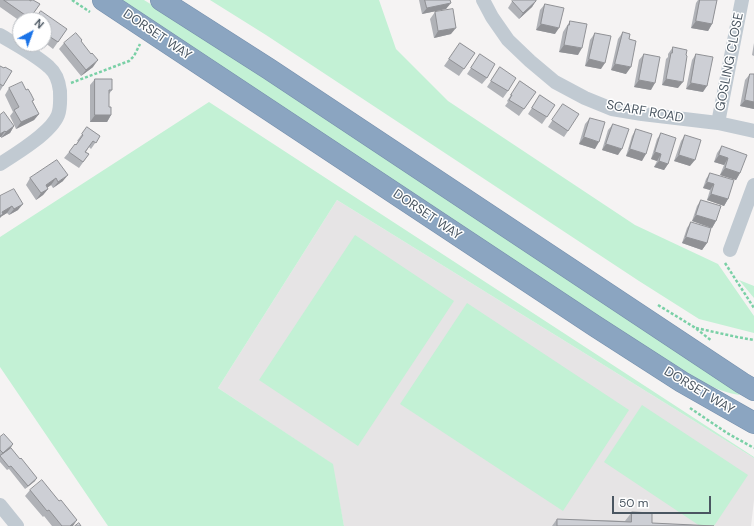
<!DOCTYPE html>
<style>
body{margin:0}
#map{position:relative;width:754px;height:526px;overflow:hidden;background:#f5f3f3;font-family:"DM Sans",sans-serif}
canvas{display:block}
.north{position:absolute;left:12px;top:12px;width:40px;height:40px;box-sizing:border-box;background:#fff;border:1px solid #b7bbc0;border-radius:50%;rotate:41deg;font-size:11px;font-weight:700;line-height:16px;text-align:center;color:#4a5661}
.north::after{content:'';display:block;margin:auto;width:14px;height:18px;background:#1a73e8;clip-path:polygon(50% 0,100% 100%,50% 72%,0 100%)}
.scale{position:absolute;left:612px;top:496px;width:99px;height:18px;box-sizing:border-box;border:2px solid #4a5661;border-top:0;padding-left:5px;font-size:12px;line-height:14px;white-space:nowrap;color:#4a5661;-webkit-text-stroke:3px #fff;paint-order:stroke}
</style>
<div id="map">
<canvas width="754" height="526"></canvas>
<div class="north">N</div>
<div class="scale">50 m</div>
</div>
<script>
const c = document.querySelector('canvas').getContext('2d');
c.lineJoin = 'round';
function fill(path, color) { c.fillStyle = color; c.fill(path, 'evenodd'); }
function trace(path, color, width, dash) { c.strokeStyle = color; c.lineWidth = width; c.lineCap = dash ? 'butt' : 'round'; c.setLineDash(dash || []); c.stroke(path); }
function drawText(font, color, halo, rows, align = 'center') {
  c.font = font + ' "DM Sans",sans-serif'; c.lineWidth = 3; c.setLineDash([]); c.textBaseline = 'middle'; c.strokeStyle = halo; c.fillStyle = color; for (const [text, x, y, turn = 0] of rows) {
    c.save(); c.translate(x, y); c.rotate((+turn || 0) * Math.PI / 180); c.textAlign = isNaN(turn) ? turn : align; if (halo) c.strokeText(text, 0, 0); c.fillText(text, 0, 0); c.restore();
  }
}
fill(new Path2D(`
 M337,200L754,458V500L751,526H344L332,464L218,388Z`), '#e6e4e5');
fill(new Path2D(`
 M116,0H144L165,13L729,383L740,395C715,392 693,376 672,364Z
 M210,0H379L396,49L448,101L635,225L718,264L754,316V333L699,319L639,281L266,35Z
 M209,102L754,457V458L337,200L218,388L333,464L344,526H108L0,367V237Z
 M355,235L454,301L358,446L259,380Z
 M739,280L754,286V298Z
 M467,303L629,410L563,511L400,404Z
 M642,405L748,475L714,526H700L604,462Z`), '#c3f1d5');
const highway = new Path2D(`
 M103,0L595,326L682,382L754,423
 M161,0L269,69L742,383L754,390`);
trace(highway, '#7690ad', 22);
trace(new Path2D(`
 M72,0L90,12
 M71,83L129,61L134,56L140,44
 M725,263L754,308
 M658,305L694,327L712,341
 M696,328L737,337L754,340
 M690,408L727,433L754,448`), '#7ad0a6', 2.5, [3, 2]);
trace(new Path2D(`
 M483,0L492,17L508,40L530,61L555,82L585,98L612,109L642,114L718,123L754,131
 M0,35C15,44 36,55 49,67C56,73 59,82 60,91C60,99 61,107 58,115C51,133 16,154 0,164
 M718,123L742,0
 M730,250L754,185
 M0,505L17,526`), '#c1cad2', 14);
trace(highway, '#8ba5c1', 21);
fill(new Path2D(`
 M0,0H29L40,4L29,20H20V21L0,7Z
 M419,0H450L446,9L422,14Z
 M513,0H536L532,7L519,19L508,8Z
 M698,0H717L712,24L708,31L691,28L696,3Z
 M545,4L555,34L536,30L540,10Z
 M435,12L451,34L434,38L430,19Z
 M44,20L67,29L53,49L44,42Z
 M570,21L578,55L559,52L563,32Z
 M623,32L626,74L611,70L618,39Z
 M595,33L601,69L585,66L590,40Z
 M82,40L81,41L93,67L81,76L59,49L64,43Z
 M460,43L475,53L459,76L444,66Z
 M754,43V56L752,55Z
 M673,47L678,88L662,85L666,59L668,57V54Z
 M480,54L487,78L482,84L467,74Z
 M644,54L651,90L634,87L639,60Z
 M696,54L703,92L686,89L692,60Z
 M0,66L4,68L12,71L0,91Z
 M500,67L508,91L503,98L487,87Z
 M750,74H754V109L740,106L745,80Z
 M95,79L112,90L109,94V107L111,115L107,122H90V85Z
 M520,81L536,92L519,116L505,106L508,102L507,101Z
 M9,88L33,102L39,114L34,120L16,129L10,116L13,112L5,95Z
 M540,95L555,105L542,124L528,114Z
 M563,104L568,131L564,137L548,127Z
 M0,115L14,126L10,133L1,138V137H0Z
 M590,118L595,149L579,144L585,124Z
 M613,124L618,155L602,150L608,130Z
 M87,127L100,136L91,149L89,147L86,152L89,154L79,168L64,158L69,152L76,145L78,141H77Z
 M636,129L642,161L626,156L632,136Z
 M661,133L668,164L664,170L654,167L657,161L651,159L657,139Z
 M685,135L690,166L674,161L681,141Z
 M722,146L740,173L736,180L720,175L724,165L714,162L717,153Z
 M57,160L63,181L53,188L51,185L47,188L48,189L43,195L36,200L26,185L30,178Z
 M710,173L728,199L724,206L707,200L710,190L703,188L706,179Z
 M0,196L18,210L9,215L7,213L2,216Z
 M701,200L716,221L712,228L692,221L697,206Z
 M691,222L707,243L702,250L682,243L687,228Z
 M0,437L11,448L35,481L25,489L9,469L7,470L0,462Z
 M30,490L73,526H52L44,516L43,517L25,496Z
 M632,512L652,523L714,526H552L557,519L625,521Z`), '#b0b2b7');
fill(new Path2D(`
 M536,1L532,7L519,19L523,13Z
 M451,3L446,9L422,14L427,8Z
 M696,21L712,24L708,31L691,28Z
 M541,24L559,28L555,34L536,30Z
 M456,28L451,34L434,38L438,31Z
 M564,45L582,48L578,55L559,52Z
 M589,59L605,63L601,69L585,66Z
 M98,60L93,67L81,76L86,70Z
 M615,64L631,67L626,74L611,70Z
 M666,79L683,82L678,88L662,85Z
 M639,80L655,83L651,90L634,87Z
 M691,83L707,86L703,92L686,89Z
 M745,100L754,102V109L740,106Z
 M39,114L34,120L16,129L21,122Z
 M95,115H111L107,122H90Z
 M14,126L10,133L1,138L6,132Z
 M5,131L1,137H0V134Z
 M584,137L599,142L595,149L579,144Z
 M606,144L622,149L618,155L602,150Z
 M630,149L646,154L642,161L626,156Z
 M655,152L661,154L657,161L651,159Z
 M679,155L695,160L690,166L674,161Z
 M719,155L728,158L724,165L714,162Z
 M659,161L668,164L664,170L654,167Z
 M725,168L740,173L736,180L720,175Z
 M68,175L63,181L53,188L58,182Z
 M56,178L51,185L41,192L46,185Z
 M707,182L714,184L710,190L703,188Z
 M48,189L43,195L36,200L41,193Z
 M711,194L728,199L724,206L707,200Z
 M23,204L18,210L9,215L14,209Z
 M12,206L7,213L2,216L0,218V214L2,212Z
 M696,215L716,221L712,228L692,221Z
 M686,237L707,243L702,250L682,243Z
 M13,444L9,451L0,456L3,453Z
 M37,478L35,481L25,489L28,486Z
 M77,520L73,526H70Z`), '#909195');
const building = new Path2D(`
 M4,0H29L31,1V0H33L40,4L30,18Z
 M425,0H450L451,3L427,8Z
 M513,0H536V1L523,13L512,1Z
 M700,0H717L712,24L696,21Z
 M545,4L564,8L559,28L541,24Z
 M453,9L456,28L438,31L435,12Z
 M41,11L67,29L58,42L44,33V20H35Z
 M570,21L587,24L582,48L564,45L568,25H569Z
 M623,32L630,34L629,39L636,41L631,67L615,64Z
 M76,33L82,40L81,41L91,54L92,53L98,60L86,70L64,43Z
 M595,33L611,36L605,63L589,59Z
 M460,43L475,53L464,69L449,59Z
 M673,47L687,50L686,55L687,56L683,82L666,79L671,53H672Z
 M480,54L495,64L487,78L471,68Z
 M644,54L660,57L655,83L639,80Z
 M696,54L713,57L707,86L691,83Z
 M0,66L4,68L5,67L12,71L3,86L0,84Z
 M500,67L516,78L508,91L491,81Z
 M750,74H754V102L745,100Z
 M95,79H112V90H109V107H111V115H95Z
 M520,81L536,92L524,109L509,100L512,95H511Z
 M22,82L26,90L28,89L31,94L34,100L32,101L39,114L21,122L14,110L19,107L9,88Z
 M540,95L555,105L547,117L532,108Z
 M563,104L579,114L568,131L552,120Z
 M4,112L14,126L6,132L5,131L0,134V115Z
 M590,118L605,122L599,142L584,137Z
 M613,124L629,129L622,149L606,144Z
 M87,127L100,136L96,143L93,141L85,152L89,154L83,162L69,152L75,144L76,145L83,135L82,134Z
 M636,129L652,134L646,154L630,149Z
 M661,133L676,138L668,164L659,161L661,154L655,152Z
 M685,135L701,140L695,160L679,155Z
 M722,146L747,155L740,173L725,168L728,158L719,155Z
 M57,160L68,175L58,182L56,178L46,185L48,189L41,193L30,178Z
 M710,173L734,180L728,199L711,194L714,184L707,182Z
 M14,189L23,204L14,209L12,206L2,212L3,214L0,216V196Z
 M701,200L721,206L716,221L696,215Z
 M691,222L711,228L707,243L686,237Z
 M4,434L13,444L3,453L0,450V437Z
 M11,448L20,459L21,458L37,478L28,486L11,466L9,467L0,456Z
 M42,480L59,501L61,500L77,520L70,526H62L49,510L47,511L30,490Z
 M632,512L652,513V523L714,526H557V519L631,522Z
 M79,523L81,526H75Z`);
fill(building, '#cdcfd5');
trace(building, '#909195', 1);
drawText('13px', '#4a5661', '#fff', [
 ["DORSET WAY",157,35,34],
 ["GOSLING CLOSE",730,62,-79],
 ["SCARF ROAD",645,112,10],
 ["DORSET WAY",427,215,34],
 ["DORSET WAY",699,391,31]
]);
</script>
